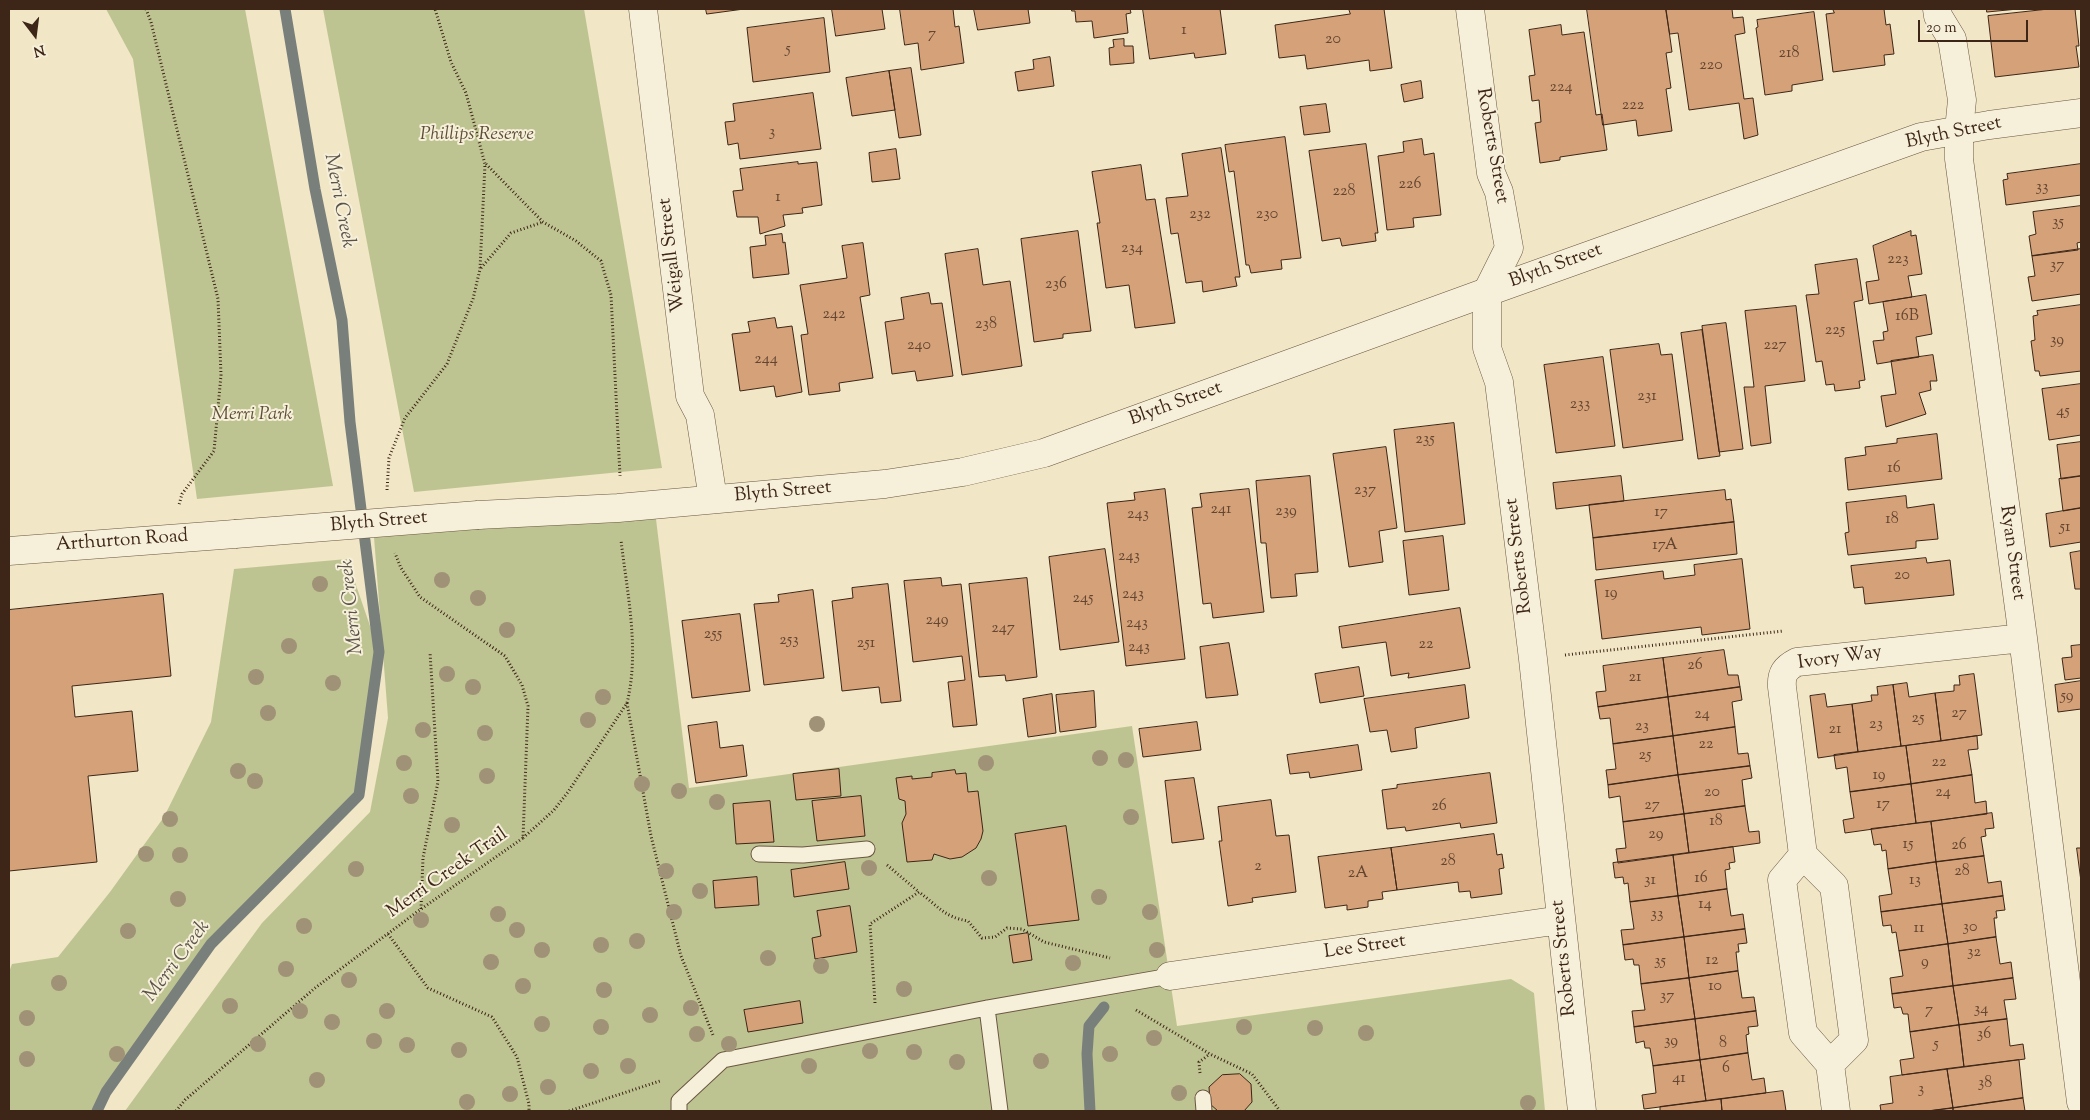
<!DOCTYPE html>
<style>
body{margin:0}
#map{position:relative;width:2090px;height:1120px;overflow:hidden;background:#f1e6c5;font-family:"Sorts Mill Goudy",serif}
canvas{display:block}
.frame{position:absolute;inset:0;border:10px solid #3d2617;pointer-events:none}
.north{position:absolute;left:10px;top:10px;width:50px;height:50px;-webkit-text-stroke:4px #f6efd9;paint-order:stroke;rotate:165deg;font-size:14px;font-weight:700;line-height:20px;text-align:center;color:#3d2617}
.north::after{content:'';display:block;margin:auto;width:18px;height:22px;background:#3d2617;clip-path:polygon(50% 0,100% 100%,50% 72%,0 100%)}
.scale{position:absolute;left:1918px;top:20px;width:110px;height:22px;box-sizing:border-box;border:2px solid #3d2617;border-top:0;padding-left:6px;font-size:15px;line-height:18px;white-space:nowrap;color:#3d2617;-webkit-text-stroke:4px #f6efd9;paint-order:stroke}
</style>
<div id="map">
<canvas width="2090" height="1120"></canvas>
<div class="frame"></div>
<div class="north">N</div>
<div class="scale">20 m</div>
</div>
<script>
const c = document.querySelector('canvas').getContext('2d');
c.lineJoin = 'round';
function fill(path, color) { c.fillStyle = color; c.fill(path, 'evenodd'); }
function trace(path, color, width, dash) { c.strokeStyle = color; c.lineWidth = width; c.lineCap = dash ? 'butt' : 'round'; c.setLineDash(dash || []); c.stroke(path); }
function drawText(font, color, halo, rows, align = 'center') {
  c.font = font + ' "Sorts Mill Goudy",serif'; c.lineWidth = 4; c.setLineDash([]); c.textBaseline = 'middle'; c.strokeStyle = halo; c.fillStyle = color; for (const [text, x, y, turn = 0] of rows) {
    c.save(); c.translate(x, y); c.rotate((+turn || 0) * Math.PI / 180); c.textAlign = isNaN(turn) ? turn : align; if (halo) c.strokeText(text, 0, 0); c.fillText(text, 0, 0); c.restore();
  }
}
fill(new Path2D(`
 M106,9H245L333,486L197,499L133,59Z
 M323,9H584L662,468L414,492Z
 M655,511L689,788L1132,726L1177,1026L1511,979L1534,993L1545,1111H125L262,923L370,812L388,718L374,537Z
 M347,559L379,652L359,795L211,944L106,1092L97,1111H9V972L12,964L58,957L110,892L164,817L211,722L234,569Z`), '#bec491');
trace(new Path2D(`
 M97,1111L106,1092L211,944L359,795L379,652L350,422L342,320L315,189L285,9
 M1090,1111L1087,1054L1089,1026L1104,1007`), '#79807c', 11);
const building = new Path2D(`
 M706,9H744L707,14Z
 M832,9H882L885,29L836,36Z
 M900,9H953L955,27L959,26L964,63L921,70L918,43L905,45Z
 M974,9H1028L1030,23L978,30Z
 M1072,9H1130L1131,13L1126,14L1128,33L1094,38L1092,21L1076,22L1075,11H1072Z
 M1143,9H1220L1226,54L1195,58L1194,53L1150,59Z
 M1349,9H1384L1392,68L1370,71L1369,60L1307,69L1305,55L1279,58L1275,25L1350,14Z
 M1587,9H1666L1672,52L1666,53L1671,88L1666,89L1672,131L1638,136L1636,120L1603,125Z
 M1666,9H1732L1733,18L1743,17L1745,33L1735,35L1744,99L1753,98L1758,135L1744,139L1739,103L1689,110L1678,33L1670,34Z
 M1833,9H1884L1886,25L1890,24L1894,54L1884,55L1885,65L1833,72L1826,14L1834,13Z
 M1987,9H2018L1987,12Z
 M2049,9H2075L2079,46H2076L2079,67L1995,77L1988,16Z
 M1814,12L1823,80L1792,85V91L1765,95L1756,28L1758,27L1757,20Z
 M824,18L830,72L753,82L747,28Z
 M1561,25L1562,35L1584,32L1596,115L1602,114L1607,150L1560,157V160L1540,163L1535,123L1541,122L1539,100L1532,101L1529,76L1535,75L1529,30Z
 M1124,39V46H1133L1134,63L1110,65L1109,48L1114,47L1113,40Z
 M1050,57L1054,86L1018,91L1015,72L1034,69L1033,60Z
 M911,68L921,135L899,138L889,71Z
 M889,71L895,110L852,116L846,78Z
 M1421,81L1423,98L1404,102L1401,85Z
 M813,93L821,149L740,159L738,143L728,145L725,122L735,121L733,104Z
 M1326,104L1330,132L1304,135L1300,107Z
 M1285,137L1301,258L1281,260L1282,269L1251,273L1249,265H1246L1234,171L1229,172L1225,145Z
 M1422,139L1424,155L1434,153L1441,215L1413,218L1414,227L1387,230L1378,156L1404,152L1403,142Z
 M1366,144L1378,233H1375L1376,241L1342,246L1340,238L1322,241L1309,151Z
 M1221,148L1240,277H1235L1237,286L1203,292L1202,281L1186,283L1178,233L1171,234L1166,198L1188,196L1182,154Z
 M896,149L900,179L872,182L869,153Z
 M798,162V164L817,162L822,205L802,208L803,213L783,215L785,226L760,234L758,217H737L733,191L743,190L740,169Z
 M2081,164V195L2006,205L2003,180L2008,179L2007,174Z
 M1141,165L1146,200L1155,199L1175,323L1135,328L1129,285L1106,288L1097,223H1100L1092,172Z
 M2081,206V242L2077,243L2078,250L2032,256L2029,236L2036,234L2033,212Z
 M1078,231L1091,331L1063,334V338L1034,342L1021,239Z
 M1911,231V236L1916,235L1922,274L1908,276L1912,297L1869,304L1866,282L1879,280L1873,246Z
 M782,234L783,243L785,242L789,274L753,278L750,247L766,245L765,236Z
 M863,243L870,295L860,297L873,378L839,383L840,391L809,395L801,335L808,334L800,285L847,278L842,246Z
 M978,249L983,285L1010,281L1022,366L962,375L945,254Z
 M2081,249V294L2032,301L2028,277L2035,276L2032,256Z
 M1857,259L1863,300L1854,302L1865,380L1859,381L1860,388L1835,391L1834,384L1826,385L1822,361L1816,362L1806,295L1819,294L1815,265Z
 M929,293L931,304L942,303L953,376L917,381L915,371L892,374L885,322L904,319L901,298Z
 M1926,295L1932,334L1916,337L1919,357L1877,364L1873,341L1884,340L1883,332L1888,331L1883,302Z
 M2081,305V371L2040,376L2039,371H2035L2031,341L2035,340L2033,316L2038,315L2037,311Z
 M1796,306L1805,381L1765,386L1771,443L1751,446L1744,387H1754L1745,311Z
 M775,318L777,328L792,326L802,392L776,397L774,386L740,391L732,334L750,332L748,322Z
 M1726,323L1743,449L1719,452L1702,326Z
 M1702,330L1720,456L1698,459L1681,333Z
 M1659,344L1661,355L1672,354L1683,440L1623,448L1610,350Z
 M1933,355L1937,381H1930L1931,390L1919,393L1926,414L1886,427L1881,396L1896,394L1891,361Z
 M1603,357L1615,446L1556,453L1544,365Z
 M2081,384V435L2049,440L2042,389Z
 M1454,423L1465,524L1405,532L1394,430Z
 M1937,434L1942,479L1848,490L1845,458L1866,455L1865,447L1897,443V439Z
 M2081,442V476L2061,479L2057,445Z
 M1386,447L1397,528L1379,531L1383,562L1349,567L1333,454Z
 M1310,476L1318,572L1295,574L1297,596L1271,598L1266,543H1261L1256,481Z
 M1621,476L1624,501L1556,509L1553,483Z
 M2081,476V508L2063,511L2059,479Z
 M1165,489L1185,659L1126,666L1107,503L1135,500L1134,493Z
 M1249,489L1264,612L1213,618L1211,603L1203,604L1192,508L1202,507L1200,494Z
 M1725,490L1726,500L1731,499L1734,522L1593,538L1589,505Z
 M1906,496L1907,508L1934,504L1938,539L1916,541V548L1848,555L1845,533L1849,532L1846,503Z
 M2081,508V542L2050,547L2046,514Z
 M1734,522L1737,554L1596,570L1593,538Z
 M1443,536L1449,590L1409,595L1403,541Z
 M1105,549L1119,642L1060,650L1049,557Z
 M2081,551V589H2075L2070,553Z
 M1926,558L1927,563L1950,560L1954,595L1865,604L1863,587L1854,588L1851,566Z
 M1742,559L1750,629L1702,635L1701,627L1602,639L1595,580L1663,571L1664,579L1695,575L1694,565Z
 M941,578L942,586L961,584L977,725L953,727L948,682L965,680L962,656L913,662L904,581Z
 M1027,578L1037,677L1006,681L1005,675L979,677L969,584Z
 M888,584L901,701L881,703L879,687L842,691L832,601L853,598L852,588Z
 M813,590L824,678L764,685L754,604L779,602L778,595Z
 M163,594L171,676L72,686L75,717L132,711L138,771L88,776L97,862L9,871V610Z
 M1460,608L1470,668L1408,678L1409,673L1391,676L1386,642L1342,648L1339,627Z
 M740,614L750,691L692,698L682,621Z
 M1229,643L1238,695L1206,698L1200,647Z
 M2081,645V678L2065,680L2062,658L2072,657L2071,646Z
 M1724,650L1728,675H1738L1740,687L1668,697L1663,658Z
 M1663,658L1668,697L1598,707L1596,692L1606,691L1603,666Z
 M1359,667L1364,696L1320,703L1315,674Z
 M1974,674L1982,735L1941,741L1935,693L1954,691V685H1960L1959,676Z
 M2081,681V709L2058,712L2055,685Z
 M1907,683L1909,697L1935,693L1941,741L1901,746L1893,685Z
 M1465,685L1469,718L1415,728L1417,748L1391,752L1387,730L1370,732L1364,699Z
 M1893,685L1901,746L1858,752L1852,704L1872,701L1871,695H1878L1877,687Z
 M1740,687L1742,700L1732,702L1735,727L1673,736L1668,697Z
 M1094,691L1096,727L1060,732L1056,695Z
 M1052,694L1056,733L1028,737L1023,699Z
 M1825,694L1827,707L1852,704L1858,752L1818,758L1810,696Z
 M1668,697L1673,736L1613,744L1610,718L1600,719L1598,707Z
 M717,722L720,748L743,745L747,776L696,783L688,726Z
 M1197,722L1201,750L1143,757L1139,729Z
 M1735,727L1738,754L1748,753L1750,766L1678,775L1673,736Z
 M1673,736L1678,775L1608,785L1606,770L1616,769L1613,744Z
 M1977,736L1978,749L1968,750L1972,775L1911,784L1906,746Z
 M1358,745L1362,770L1310,778L1309,772L1290,774L1287,755Z
 M1906,746L1911,784L1850,792L1847,767L1836,769L1834,755Z
 M1750,766L1752,778L1742,780L1745,806L1684,814L1678,775Z
 M839,769L841,796L796,800L793,774Z
 M955,770L956,774L966,773L968,792L978,791L983,831L981,839L976,848L962,857L950,859L934,854L932,860L907,862L902,823L906,814L905,801L899,799L896,778L912,776V779L932,777V773Z
 M1490,773L1497,823L1461,828L1460,823L1406,831L1405,827L1387,829L1382,790L1397,788V785Z
 M1678,775L1684,814L1623,822L1620,796L1609,798L1608,785Z
 M1972,775L1975,803L1986,801L1987,814L1916,823L1911,784Z
 M1194,778L1204,839L1172,843L1165,781Z
 M1911,784L1916,823L1845,833L1843,820L1854,818L1850,792Z
 M861,796L865,836L817,841L812,801Z
 M1271,800L1276,836L1289,835L1296,892L1252,898L1253,902L1228,906L1219,841H1222L1218,807Z
 M770,801L774,842L736,844L733,804Z
 M1745,806L1749,832L1759,831L1760,843L1689,853L1684,814Z
 M1992,813L1994,828L1985,829L1986,836L1981,837L1984,856L1936,862L1931,822Z
 M1684,814L1689,853L1618,863L1616,849L1626,848L1623,822Z
 M1931,822L1936,862L1888,869L1886,850L1882,851L1881,844L1874,845L1871,829Z
 M1066,826L1079,920L1028,926L1015,834Z
 M1494,834L1497,855L1502,854L1504,868L1499,869L1502,894L1471,898L1470,891L1459,892L1458,882L1397,890L1391,848Z
 M1733,847L1735,862L1729,863L1730,869L1725,870L1727,889L1678,896L1673,855Z
 M1391,848L1397,890L1382,892L1383,899L1368,901V907L1347,910V905L1325,908L1318,857Z
 M2077,848H2081V881Z
 M1673,855L1678,896L1630,902L1628,883L1624,884L1623,877L1615,878L1613,863Z
 M1984,856L1988,883L2001,881L2003,896L1942,904L1936,862Z
 M845,862L849,889L794,897L791,870Z
 M1936,862L1942,904L1881,912L1879,896L1892,894L1888,869Z
 M757,877L759,905L715,908L713,881Z
 M1727,889L1731,916L1743,914L1745,929L1684,937L1678,896Z
 M1678,896L1684,937L1623,945L1621,930L1634,929L1630,902Z
 M2003,896L2005,910L1996,911L1997,918H1994L1996,937L1948,944L1942,904Z
 M1942,904L1948,944L1899,951L1896,932L1892,933L1891,925L1883,926L1881,912Z
 M850,906L857,952L815,959L812,938L821,936L817,911Z
 M1745,929L1747,943L1738,944L1739,952H1736L1738,971L1689,978L1684,937Z
 M1028,933L1032,960L1013,963L1009,936Z
 M1684,937L1689,978L1641,984L1639,965H1634L1633,959L1625,960L1623,945Z
 M1996,937L2000,964L2011,962L2013,978L1953,986L1948,944Z
 M1948,944L1953,986L1892,994L1890,978L1903,976L1899,951Z
 M1738,971L1742,998L1754,997L1756,1011L1695,1019L1689,978Z
 M1689,978L1695,1019L1634,1027L1632,1011L1645,1010L1641,984Z
 M2013,978L2016,999L2004,1000L2007,1019L1959,1025L1953,986Z
 M1953,986L1959,1025L1910,1032L1908,1014H1903L1901,1007L1894,1008L1892,994Z
 M800,1001L803,1023L748,1032L744,1010Z
 M1756,1011L1758,1026L1748,1027L1749,1034L1746,1035L1748,1053L1700,1060L1695,1019Z
 M1695,1019L1700,1060L1653,1066L1650,1048H1645L1644,1041L1636,1043L1634,1027Z
 M2007,1019L2010,1046L2023,1044L2025,1059L1964,1067L1959,1025Z
 M1959,1025L1964,1067L1902,1075L1900,1060L1914,1058L1910,1032Z
 M1748,1053L1752,1080L1764,1078L1766,1093L1706,1101L1700,1060Z
 M1700,1060L1706,1101L1644,1109L1642,1095L1656,1093L1653,1066Z
 M2019,1060L2023,1098L1953,1108L1947,1069Z
 M1947,1069L1953,1108L1928,1111H1881L1880,1105L1893,1103L1890,1077Z
 M1240,1074L1251,1084L1252,1102L1244,1111H1218L1210,1104L1209,1087L1222,1075Z
 M1783,1091L1786,1111H1722L1721,1099Z
 M2023,1098L2025,1111H1953V1108Z
 M1721,1099L1722,1111H1660V1107Z
 M1953,1108V1111H1928Z`);
fill(building, '#d4a179');
trace(building, '#3d2617', 1);
const service = new Path2D(`
 M759,854L803,855L867,849
 M987,1008L1000,1111
 M1203,1098L1204,1111
 M679,1111V1101L723,1060L987,1008L1170,976`);
const minor = new Path2D(`
 M643,9L690,396L700,415L713,499
 M1470,9L1491,173L1499,192L1509,248L1487,292V348L1499,382L1533,659L1582,1111
 M1937,9L1938,16L1952,39L1962,100L1959,130V159L2023,638L2081,1102
 M1803,855L1834,886L1854,1040L1830,1064L1803,1033L1782,880Z
 M1803,855L1782,687C1781,674 1785,668 1797,662L2023,638
 M1170,976L1561,920
 M1830,1064L1836,1111`);
const tertiary = new Path2D(`
 M478,515L618,508L885,484L963,472L1044,453L1487,292L1921,137L1989,125L2081,113
 M9,551L235,534`);
trace(service, '#6a5642', 17);
trace(minor, '#6a5642', 29);
trace(tertiary, '#6a5642', 29);
trace(new Path2D(`
 M146,9L151,22L218,299L221,375L214,451L182,494L179,505
 M486,164L543,222L576,241L601,261L611,295L620,476
 M481,268L511,233L543,222
 M387,490L389,458L405,418L447,364L473,299L480,269L485,164L466,93L451,62L435,9
 M1565,655L1783,631
 M627,703L651,836L681,956L713,1035
 M523,838L554,810L568,792L627,703C640,650 627,593 621,540
 M887,865L919,892
 M421,909L423,858L438,782L430,652
 M388,934L428,988L492,1017L517,1057L529,1104V1111
 M875,1003L870,924L919,892C938,906 944,917 968,921L982,938L995,937L1007,928L1022,929L1044,942L1110,958
 M1136,1010L1210,1054L1252,1074L1280,1111
 M1200,1073L1199,1062L1210,1054
 M176,1111L185,1100L315,988L421,909L523,838L528,706L522,685L505,656L420,597L401,568L395,553
 M569,1111L660,1081`), '#3d2617', 3, [1, 2.5]);
trace(service, '#f6efd9', 15);
trace(minor, '#f6efd9', 28);
trace(tertiary, '#f6efd9', 28);
const tertiaryBridge = new Path2D(`
 M235,534L478,515`);
trace(tertiaryBridge, '#6a5642', 29, []);
trace(tertiaryBridge, '#f6efd9', 28);
c.fillStyle = '#a09276';
for (const [x, y] of [
 [442,580],
 [320,584],
 [478,598],
 [507,630],
 [289,646],
 [447,674],
 [256,677],
 [333,683],
 [473,687],
 [603,697],
 [268,713],
 [588,720],
 [817,724],
 [423,730],
 [485,733],
 [1100,758],
 [1126,760],
 [404,763],
 [986,763],
 [238,771],
 [487,776],
 [255,781],
 [642,784],
 [679,791],
 [411,796],
 [717,802],
 [1131,817],
 [170,819],
 [452,825],
 [146,854],
 [180,855],
 [869,868],
 [356,869],
 [666,871],
 [989,878],
 [700,891],
 [1099,897],
 [178,899],
 [674,912],
 [1150,912],
 [498,914],
 [421,920],
 [304,926],
 [517,930],
 [128,931],
 [637,941],
 [601,945],
 [542,950],
 [1157,950],
 [768,958],
 [491,962],
 [1073,963],
 [821,966],
 [286,969],
 [349,980],
 [59,983],
 [523,986],
 [904,989],
 [604,990],
 [230,1006],
 [691,1008],
 [300,1011],
 [387,1011],
 [650,1015],
 [27,1018],
 [332,1022],
 [542,1024],
 [601,1027],
 [1244,1027],
 [1315,1028],
 [1366,1033],
 [697,1034],
 [1154,1038],
 [374,1041],
 [258,1044],
 [729,1044],
 [407,1045],
 [459,1050],
 [870,1051],
 [914,1052],
 [117,1054],
 [1110,1054],
 [27,1059],
 [1041,1061],
 [957,1062],
 [628,1066],
 [809,1066],
 [591,1071],
 [317,1080],
 [548,1087],
 [1179,1093],
 [510,1094],
 [467,1102],
 [1528,1103]
]) { c.beginPath(); c.arc(x, y, 8, 0, 2 * Math.PI); c.fill(); }
drawText('16px', '#634530', null, [
 ["1",1184,31],
 ["7",932,35],
 ["20",1333,40],
 ["5",788,50],
 ["218",1789,54],
 ["220",1711,66],
 ["224",1561,88],
 ["222",1633,106],
 ["3",772,133],
 ["226",1410,185],
 ["33",2042,188],
 ["228",1344,192],
 ["1",778,198],
 ["232",1200,215],
 ["230",1267,215],
 ["35",2058,223],
 ["234",1132,249],
 ["223",1898,260],
 ["37",2057,266],
 ["236",1056,285],
 ["242",834,315],
 ["16B",1907,317],
 ["238",986,325],
 ["225",1835,331],
 ["39",2057,341],
 ["240",919,346],
 ["227",1775,346],
 ["244",766,360],
 ["231",1647,397],
 ["233",1580,405],
 ["45",2063,412],
 ["235",1425,440],
 ["16",1894,469],
 ["237",1365,491],
 ["241",1221,510],
 ["239",1286,512],
 ["17",1661,513],
 ["243",1138,515],
 ["18",1892,520],
 ["51",2065,528],
 ["17A",1665,546],
 ["243",1129,557],
 ["20",1902,576],
 ["19",1611,594],
 ["243",1133,595],
 ["245",1083,599],
 ["249",937,621],
 ["243",1137,624],
 ["247",1003,629],
 ["255",713,635],
 ["253",789,641],
 ["251",866,644],
 ["22",1426,645],
 ["243",1139,648],
 ["26",1695,666],
 ["21",1635,678],
 ["59",2067,697],
 ["27",1959,714],
 ["24",1702,715],
 ["25",1918,719],
 ["23",1876,725],
 ["23",1642,727],
 ["21",1835,730],
 ["22",1706,745],
 ["25",1645,756],
 ["22",1939,763],
 ["19",1879,776],
 ["20",1712,793],
 ["24",1943,793],
 ["17",1883,805],
 ["27",1652,806],
 ["26",1439,807],
 ["18",1716,822],
 ["29",1656,835],
 ["15",1908,845],
 ["26",1959,846],
 ["28",1448,862],
 ["2",1258,867],
 ["28",1962,872],
 ["2A",1358,874],
 ["16",1701,879],
 ["31",1650,881],
 ["13",1915,881],
 ["14",1705,905],
 ["33",1657,915],
 ["30",1970,928],
 ["11",1919,929],
 ["32",1974,953],
 ["12",1712,961],
 ["35",1660,962],
 ["9",1925,963],
 ["10",1715,987],
 ["37",1667,997],
 ["34",1981,1010],
 ["7",1929,1011],
 ["36",1984,1035],
 ["39",1671,1042],
 ["8",1723,1044],
 ["5",1936,1045],
 ["6",1726,1069],
 ["41",1679,1079],
 ["38",1985,1084],
 ["3",1921,1090]
]);
drawText('19px', '#3d2617', '#f6efd9', [
 ["Blyth Street",1954,134,-12],
 ["Roberts Street",1491,146,80],
 ["Weigall Street",673,255,-97],
 ["Blyth Street",1556,267,-20],
 ["Blyth Street",1176,405,-20],
 ["Blyth Street",783,493,-5],
 ["Blyth Street",379,523,-5],
 ["Arthurton Road",122,542,-4],
 ["Ryan Street",2011,553,82],
 ["Roberts Street",1520,556,-97],
 ["Ivory Way",1840,659,-8],
 ["Merri Creek Trail",448,874,-35],
 ["Lee Street",1365,948,-8],
 ["Roberts Street",1565,958,-96]
]);
drawText('italic 19px', '#5d4e36', '#f6efd9', [
 ["Phillips Reserve",477,136],
 ["Merri Park",252,416]
]);
drawText('italic 20px', '#5b534a', '#f6efd9', [
 ["Merri Creek",338,201,79],
 ["Merri Creek",353,607,-96],
 ["Merri Creek",178,962,-53]
]);
</script>
